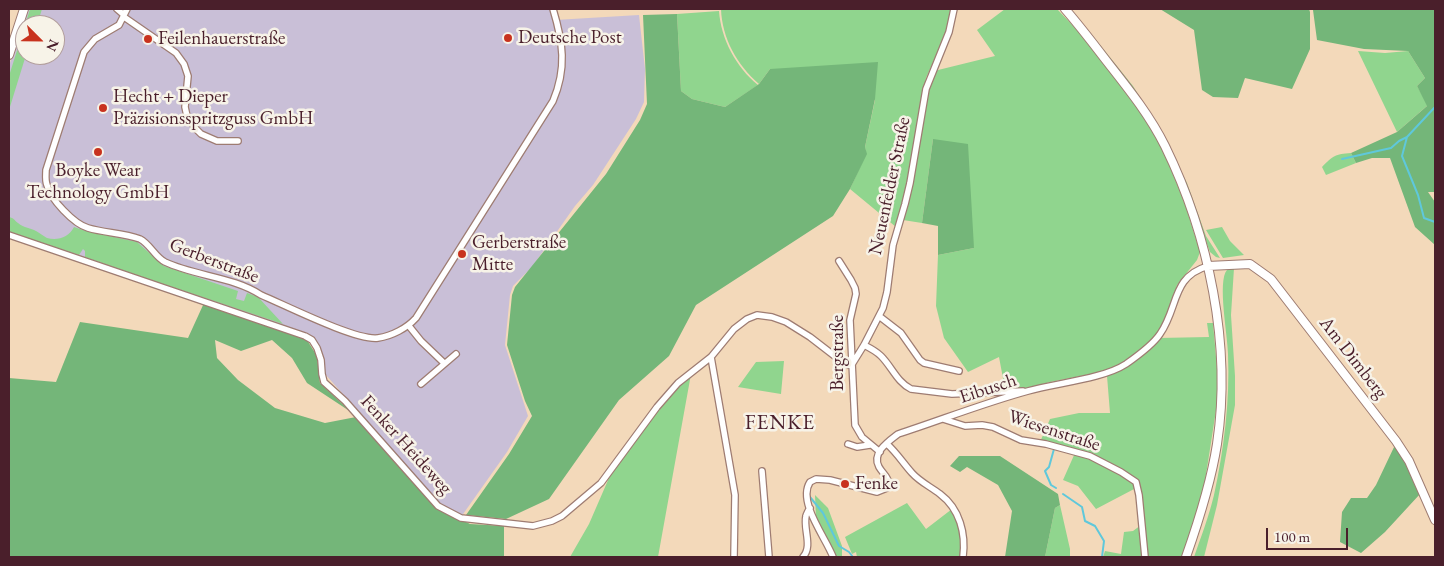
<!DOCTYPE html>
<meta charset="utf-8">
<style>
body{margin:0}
#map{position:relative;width:1444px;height:566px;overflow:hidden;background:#f3d9ba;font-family:"EB Garamond",serif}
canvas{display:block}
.frame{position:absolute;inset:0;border:10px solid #4a1f2b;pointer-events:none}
.north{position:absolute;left:15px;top:15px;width:50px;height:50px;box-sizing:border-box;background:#f7f3e8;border:1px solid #b29e9c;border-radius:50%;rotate:113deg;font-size:14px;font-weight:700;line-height:20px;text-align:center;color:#4a1f2b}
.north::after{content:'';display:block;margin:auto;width:18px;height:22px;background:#c8321e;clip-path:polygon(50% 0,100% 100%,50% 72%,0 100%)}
.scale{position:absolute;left:1266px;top:528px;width:82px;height:22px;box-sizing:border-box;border:2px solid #4a1f2b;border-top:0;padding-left:6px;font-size:15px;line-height:18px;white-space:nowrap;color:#4a1f2b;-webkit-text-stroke:4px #f7f3e8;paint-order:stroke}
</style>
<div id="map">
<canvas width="1444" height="566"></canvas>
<div class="frame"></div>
<div class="north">N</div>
<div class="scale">100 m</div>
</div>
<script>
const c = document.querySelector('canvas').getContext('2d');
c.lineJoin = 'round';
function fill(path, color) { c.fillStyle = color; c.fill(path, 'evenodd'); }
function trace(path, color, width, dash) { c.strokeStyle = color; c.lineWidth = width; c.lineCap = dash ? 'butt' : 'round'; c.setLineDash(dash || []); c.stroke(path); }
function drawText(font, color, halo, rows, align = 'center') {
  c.font = font + ' "EB Garamond",serif'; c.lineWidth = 5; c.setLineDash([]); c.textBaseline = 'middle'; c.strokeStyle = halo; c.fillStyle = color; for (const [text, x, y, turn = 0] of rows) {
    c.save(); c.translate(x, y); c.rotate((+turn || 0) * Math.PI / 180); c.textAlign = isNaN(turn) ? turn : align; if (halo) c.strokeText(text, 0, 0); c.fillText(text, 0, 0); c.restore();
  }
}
fill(new Path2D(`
 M27,9H551L555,20L639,15L645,69L644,102L636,119L593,185L575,206L532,267L513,286L510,295L505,345L528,416L507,452L461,517L439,505L403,462L325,374L324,358L314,337L9,233V66ZM25,25H55V55H25Z`), '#c9bfd7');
fill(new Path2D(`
 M30,9H42L37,25H25L26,55L9,110V76Z
 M721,9H952L946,33L926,78L904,202L896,227L850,189L866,154L865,147L875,100L770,69L759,84C737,65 722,38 721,9Z
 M1005,9H1057L1081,34L1140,109L1162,147L1185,204L1200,252L1197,260L1177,285L1169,317L1158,334L1125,363L1106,371L1050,382L1029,388L1005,389L999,357L968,372L944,338L936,306L938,255L974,248L933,139L922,223L903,220C915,171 919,120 934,71L995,56L977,30Z
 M719,11C721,39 736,67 758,85L725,107L692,99L681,91L677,14Z
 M1088,30L1133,86L1159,128L1187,183L1206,236L1220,258L1216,257L1210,252L1185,185L1123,76Z
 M1358,51L1385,53L1408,51L1425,78L1417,86L1428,105L1397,132Z
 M1351,153L1356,163L1326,175L1322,167C1333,156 1335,154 1351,153Z
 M9,217C14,218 14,220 18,223C24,228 31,228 36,231C40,233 43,236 47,238C58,241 69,237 74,227L86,231L137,242L164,266L238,291L236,299L244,301L247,293L258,297L283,324L136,275L85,257V251L83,249L79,255L9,232Z
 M1222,227L1230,241L1244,255L1223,258L1206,230Z
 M1234,268L1231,315L1235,376V405L1217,505L1204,557H1194C1201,537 1209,516 1214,495C1224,449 1230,401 1228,354C1228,337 1217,281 1227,270C1229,268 1231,268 1234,268Z
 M1207,323H1213L1219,391L1203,494L1184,557H1147L1136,482L1091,455L1040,442L1050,419L1079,413H1110L1107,376L1126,365L1158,338L1209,337Z
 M784,361L781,394L738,387L756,362Z
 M691,374L658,557H570L589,524L612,471L637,436L679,384Z
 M1075,453L1105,464L1134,483L1136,488L1096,509L1078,486L1063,480Z
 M815,495L828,508L842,546V557H835L816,519Z
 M907,503L926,529L952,509C960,525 962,540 961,557H857L856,552L852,554L845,537Z
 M1060,505L1070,549V557H1045L1055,508Z
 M1141,525L1144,557H1103L1105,551L1121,554L1124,532L1133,531Z`), '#90d58e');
fill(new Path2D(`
 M1160,9H1309L1310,12V49L1292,89L1245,78L1238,98L1213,97L1202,90L1194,30Z
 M1321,9H1435V192H1428L1435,202V245L1415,227L1390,158H1372L1356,163L1351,153L1397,132L1427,106L1417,86L1425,78L1408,51L1364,49L1317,40L1313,10Z
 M677,14L681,91L692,99L725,107L759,84L770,69L878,62L875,99L865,147L867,154L850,189L833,216L696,305L669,356L619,400L549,499L506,519L466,515L509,454L532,416L525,401L507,345L512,295L515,287L606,174L640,120L647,104L643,15Z
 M933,139L968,144L974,248L938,255V226L922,223Z
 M204,303L290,332L307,340L317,356L320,383L351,412L307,383L292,358L272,340L241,351L215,340L217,358L238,380L275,408L325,423L356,417L437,507L470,524L504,526V557H9V378L56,382L80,322L188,338Z
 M1395,445L1406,463L1420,494L1385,532L1361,553L1340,542L1342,512L1351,498H1367L1376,485Z
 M959,456H1000L1058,494L1060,505L1055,508L1045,557H1005L1012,511L998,485L967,467L960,472L950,466Z`), '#74b679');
trace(new Path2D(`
 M1435,107L1407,137L1402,156L1418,195L1424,218L1435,222
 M1342,159L1391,148L1399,141L1407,137
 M1054,449L1049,467L1045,471L1051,485L1056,488
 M1063,494L1082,507L1085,521L1095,526L1104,541L1102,557
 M810,497L823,513L839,546L849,552L853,557`), '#5fc8db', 2);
const street = new Path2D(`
 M117,9L124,15
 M127,9L119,25L95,39L84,52L46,170C46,174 45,180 47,185C50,199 74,224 88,228C105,233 123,233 140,239C150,244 155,257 165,262C195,276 234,277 261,295C285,305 356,341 378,338C392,336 407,328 416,318L553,101C567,68 563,42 553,9
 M124,17L176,53L184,64L188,76L185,107L187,116L196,129L201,134L217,141H238
 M9,235L305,336L312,340L317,348L321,360L322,374L324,382L345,401L438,506L461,518L533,526L552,521L562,516L601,483L657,407L678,383L711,357L734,329L747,319L757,315L772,317L786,322L810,337L845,364L851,366
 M839,261L851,280L855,288L856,294L850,320L855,425L862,437L880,452
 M879,316L901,333L920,360L924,363L959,371
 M409,326L421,341L444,363
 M864,345C870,348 876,351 881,356C892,367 897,382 911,389L952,394L1023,391
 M711,357L735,495L734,557
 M851,366L864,345L883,308L887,292L893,245L905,204L910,183L926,89L949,32L954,9
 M421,384L456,354
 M943,419L965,426L982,425L993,427L1021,440L1046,444L1090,456L1121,472L1136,482L1139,495L1145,557
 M848,444L857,447L870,445
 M887,444C897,453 903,463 912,473C920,482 931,487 940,494C960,509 966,534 963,557
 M762,471L769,557
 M803,557C813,546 803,529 806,516C806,515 809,509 810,508
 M833,557C826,538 797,502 810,482L816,479L830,480L877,492L887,488L889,484C888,476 883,474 879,467C871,453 889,441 898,434C941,420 984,403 1028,391C1056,383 1103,379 1126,364C1136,357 1154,343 1160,334C1179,307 1171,277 1208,266`);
const secondary = new Path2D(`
 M1065,9C1079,25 1092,42 1105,59C1127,87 1149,114 1165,146C1209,236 1232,345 1217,444C1211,483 1199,520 1186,557
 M9,55L24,9
 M1208,266L1250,264L1271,279L1396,441L1409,461L1435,520`);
trace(street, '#9e7c72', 8);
trace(secondary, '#9e7c72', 10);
trace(street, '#fff', 5.5);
trace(secondary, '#fff', 8);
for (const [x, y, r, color] of [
 [508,38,5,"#c8321e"],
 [148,39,5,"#c8321e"],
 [103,108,5,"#c8321e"],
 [98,152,5,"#c8321e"],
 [462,254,5,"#c8321e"],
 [845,484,5,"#c8321e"]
]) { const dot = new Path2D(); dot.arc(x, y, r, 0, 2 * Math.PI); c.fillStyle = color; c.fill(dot); trace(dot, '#f7f3e8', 2); }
drawText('19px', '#4a1f2b', '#f7f3e8', [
 ["Deutsche Post",518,38],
 ["Feilenhauerstraße",158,39],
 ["Hecht + Dieper",113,97],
 ["Präzisionsspritzguss GmbH",113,119],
 ["Boyke Wear",98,171,"center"],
 ["Technology GmbH",98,193,"center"],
 ["Gerberstraße",472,243],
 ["Mitte",472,265],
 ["Fenke",855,484]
], 'left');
drawText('19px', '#4a1f2b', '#f7f3e8', [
 ["Neuenfelder Straße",890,186,-78],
 ["Gerberstraße",214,261,21],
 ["Bergstraße",838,353,-90],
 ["Am Dimberg",1353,358,52],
 ["Eibusch",988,389,-18],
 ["Wiesenstraße",1054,431,18],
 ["Fenker Heideweg",406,445,48]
]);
c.letterSpacing = '1px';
drawText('21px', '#4a1f2b', '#f7f3e8', [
 ["FENKE",780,423]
]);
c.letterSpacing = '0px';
</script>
